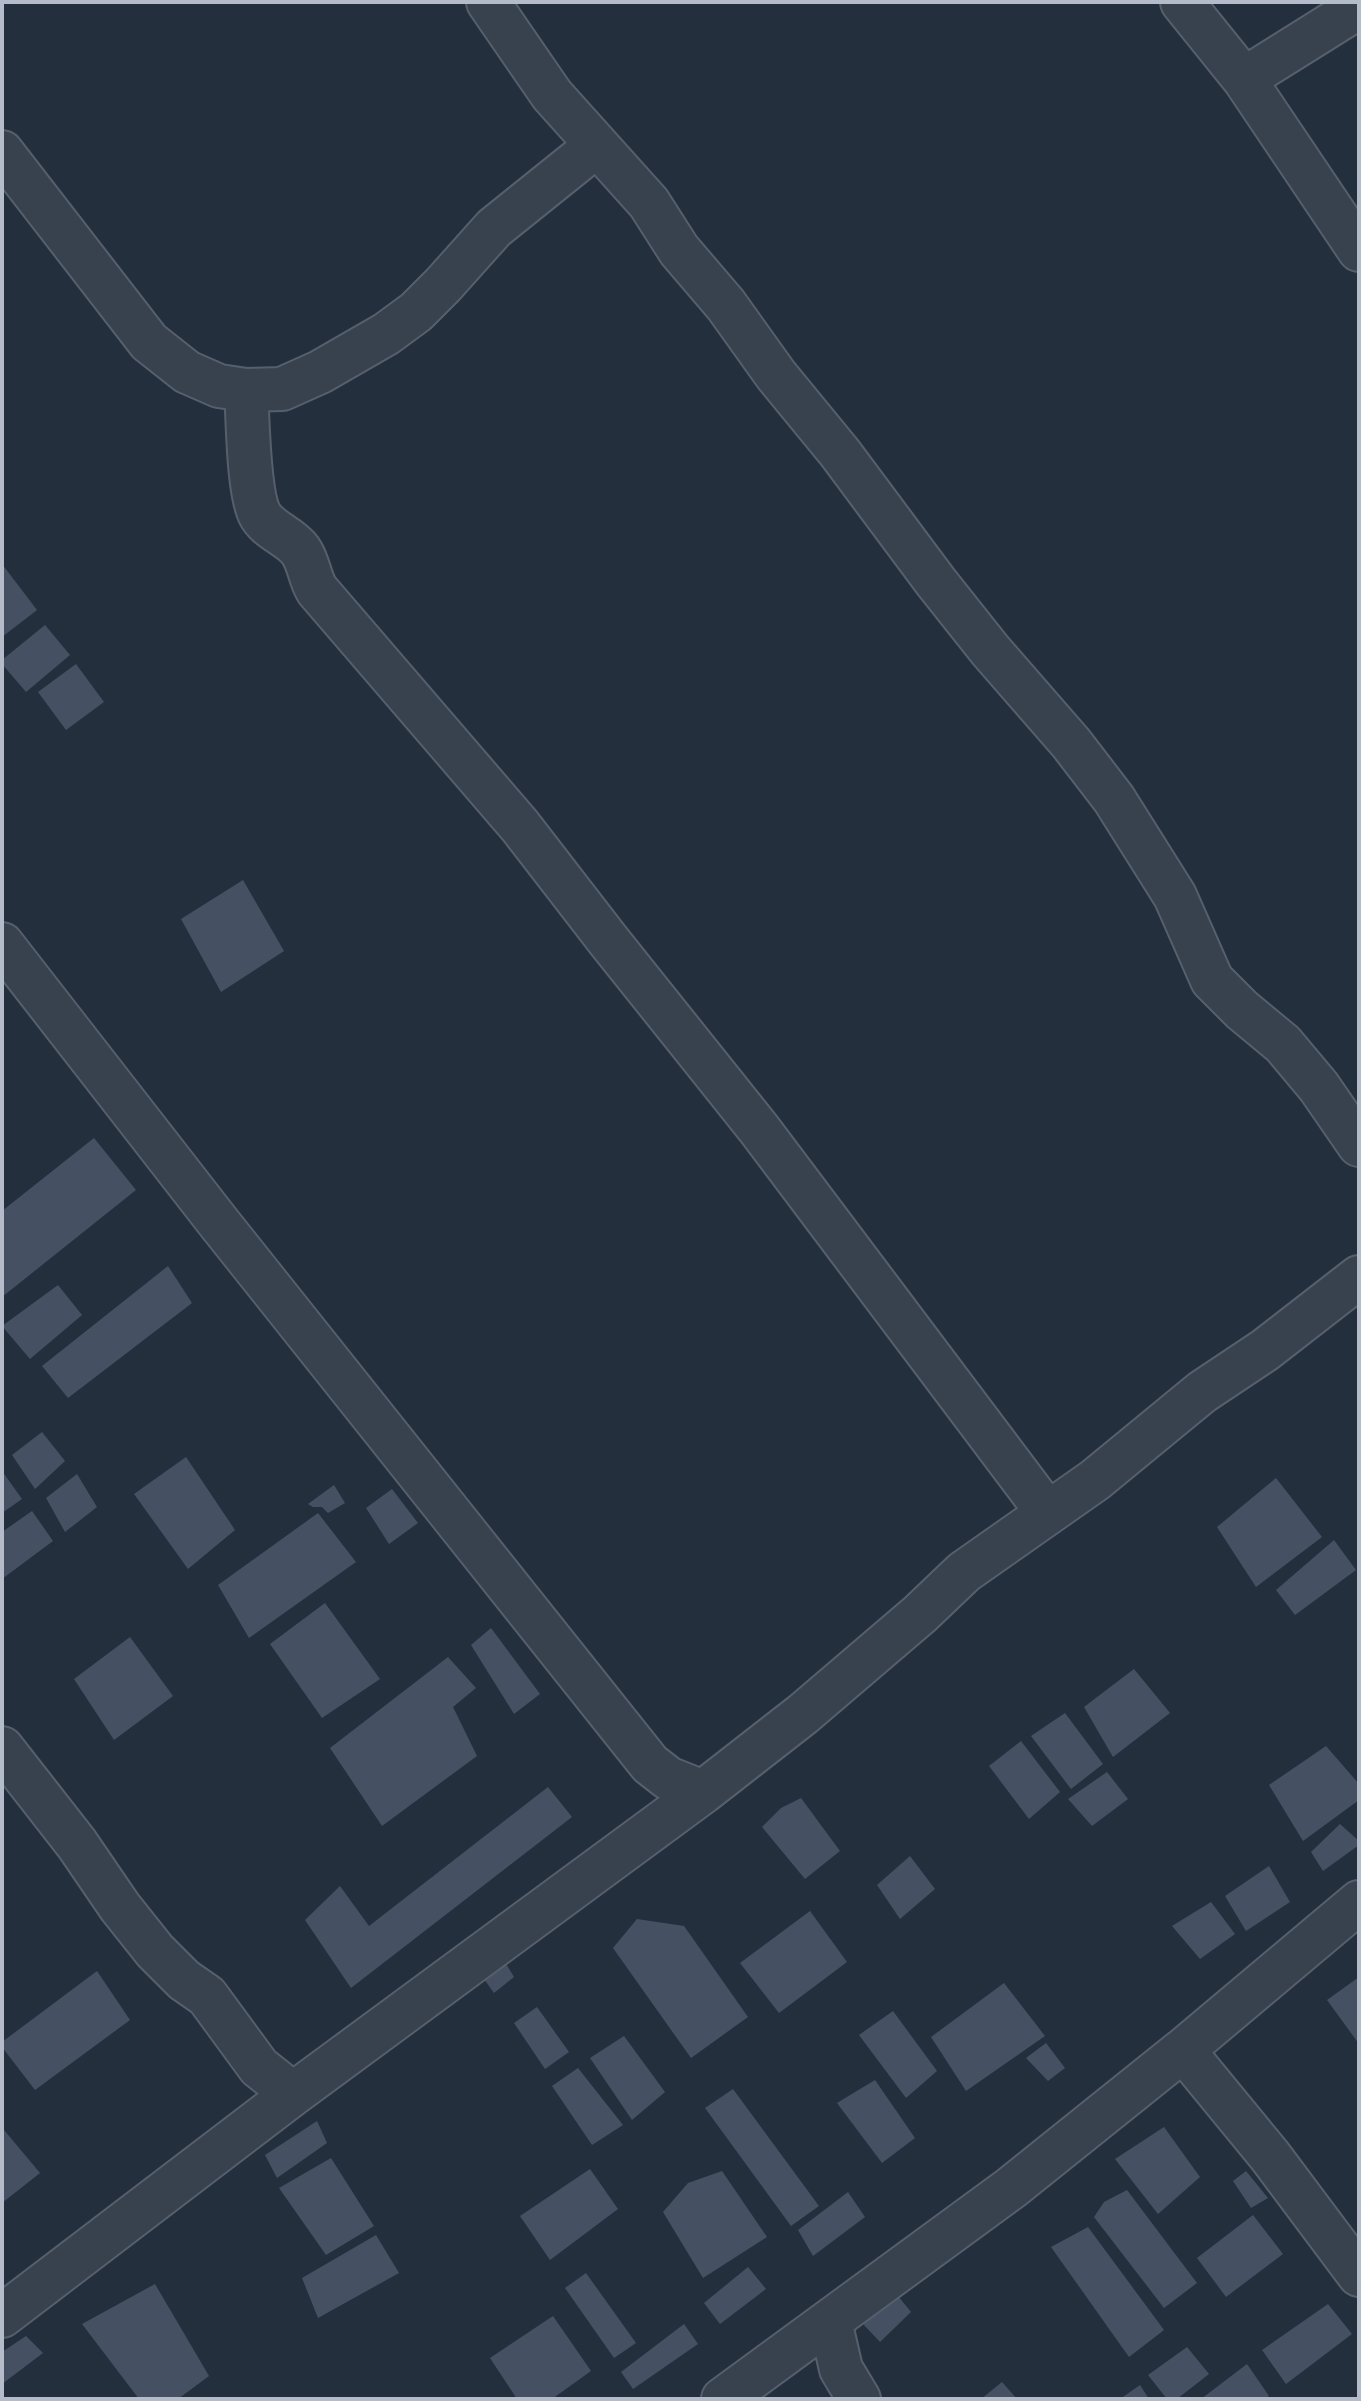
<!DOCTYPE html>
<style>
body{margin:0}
#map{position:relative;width:1361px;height:2401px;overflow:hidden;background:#242f3e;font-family:Roboto,sans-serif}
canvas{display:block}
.frame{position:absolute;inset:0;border:4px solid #b4bcc9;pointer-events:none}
</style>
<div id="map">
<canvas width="1361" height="2401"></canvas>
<div class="frame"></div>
</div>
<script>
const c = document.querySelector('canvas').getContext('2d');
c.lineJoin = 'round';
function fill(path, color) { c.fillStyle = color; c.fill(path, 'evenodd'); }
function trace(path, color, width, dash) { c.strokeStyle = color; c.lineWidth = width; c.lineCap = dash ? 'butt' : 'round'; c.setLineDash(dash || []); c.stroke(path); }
fill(new Path2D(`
 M2,564L37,610L2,637Z
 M45,625L70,655L26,692L2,664V660Z
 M76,664L104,702L66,730L38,692Z
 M243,880L284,951L221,992L181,919Z
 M94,1138L136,1190L2,1297V1211Z
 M168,1266L192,1303L68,1398L42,1366Z
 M58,1285L82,1315L30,1359L2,1326Z
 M42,1432L65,1461L35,1489L12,1455Z
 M186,1457L235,1530L188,1569L134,1494Z
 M2,1471L22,1499L2,1513Z
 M77,1474L97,1507L65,1532L46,1498Z
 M1276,1478L1322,1537L1256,1587L1217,1527Z
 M334,1485L345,1503L328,1513L322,1507H313L308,1504Z
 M392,1489L418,1523L389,1544L366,1508Z
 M32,1511L53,1541L2,1579V1532Z
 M318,1513L356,1562L249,1638L218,1585Z
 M1334,1540L1356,1570L1295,1615L1276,1590Z
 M325,1603L380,1679L322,1718L270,1644Z
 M491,1628L540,1694L514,1714L471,1645Z
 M130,1637L173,1696L114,1740L74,1679Z
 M448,1657L476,1688L453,1707L477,1756L382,1826L330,1748Z
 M1134,1669L1170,1713L1113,1757L1084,1707Z
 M1065,1713L1103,1764L1071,1789L1031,1736Z
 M1021,1741L1060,1792L1029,1819L989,1766Z
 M1326,1746L1359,1784V1800L1303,1841L1269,1785Z
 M1107,1772L1128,1799L1092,1826L1068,1799Z
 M548,1787L572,1817L351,1988L305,1920L340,1886L369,1926Z
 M801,1798L840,1851L805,1879L762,1827L781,1808Z
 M1340,1824L1359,1841V1845L1323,1871L1311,1852Z
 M910,1856L935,1889L900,1919L877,1885Z
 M1269,1866L1290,1902L1246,1931L1225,1896Z
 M1211,1902L1235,1934L1200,1959L1172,1926Z
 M810,1911L847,1962L779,2013L740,1963Z
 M637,1919L684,1926L748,2017L691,2058L613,1948Z
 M505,1962L514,1977L494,1993L481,1975Z
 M97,1971L130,2020L35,2090L2,2047V2042Z
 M1359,1977V2044L1327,2000Z
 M1004,1983L1045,2036L966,2091L931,2037Z
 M537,2007L569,2052L545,2069L514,2023Z
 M893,2011L937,2071L906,2098L859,2035Z
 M624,2036L665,2092L632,2120L590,2058Z
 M1046,2043L1065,2068L1048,2081L1026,2058Z
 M578,2068L623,2125L592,2145L552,2086Z
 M875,2080L915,2138L882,2163L837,2103Z
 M733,2089L819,2206L791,2226L705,2108Z
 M317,2121L327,2143L277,2178L265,2155Z
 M1164,2127L1200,2177L1158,2214L1115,2159Z
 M4,2130L40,2173L2,2203V2132Z
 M331,2158L374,2226L326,2255L279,2188Z
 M590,2169L618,2209L550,2260L520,2216Z
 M722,2171L767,2237L703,2278L663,2212L688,2183Z
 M1246,2171L1268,2198L1251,2208L1233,2181Z
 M1127,2190L1197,2283L1164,2308L1094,2217L1104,2202Z
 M848,2192L865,2217L813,2256L798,2230Z
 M1253,2215L1283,2254L1226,2297L1197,2258Z
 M1088,2227L1164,2330L1129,2357L1051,2247Z
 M376,2235L399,2273L318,2318L302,2278Z
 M748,2267L766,2289L720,2324L704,2303Z
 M586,2273L636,2343L614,2358L565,2288Z
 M155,2284L209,2376L178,2399H139L82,2324Z
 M898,2296L911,2312L880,2342L863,2324Z
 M1328,2304L1352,2334L1286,2384L1262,2350Z
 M553,2316L591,2371L552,2399H517L490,2358Z
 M684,2324L698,2344L633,2389L621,2372Z
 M26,2336L43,2353L2,2384V2352Z
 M1187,2347L1209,2374L1177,2399H1167L1148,2375Z
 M1247,2364L1269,2396L1264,2399H1201Z
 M1002,2382L1017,2399H981Z
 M1140,2385L1149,2399H1120Z`), '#455162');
const street = new Path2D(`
 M488,2L552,95L649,203L679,250L726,305L776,375L840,453L936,582L990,650L1071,743L1114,799L1175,896L1212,980L1242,1010L1283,1044L1319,1087L1359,1145
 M1182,2L1244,79L1359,250
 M1244,79L1359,7
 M2,152L149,342L187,372L219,386L246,390L282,389L320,372L386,334L416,312L443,285L494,228L596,146
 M246,390C248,420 248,488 259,513C267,530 290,536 300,550C309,562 309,577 317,590L520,826L608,940L759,1129L1047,1512
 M2,944L219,1223L650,1764L668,1778L703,1792
 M2,1748L77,1844L120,1907L155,1951L184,1980L207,1996L259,2067L293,2094
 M1183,2050L1270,2156L1359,2275
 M2,2316L293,2094L703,1792L803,1714L920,1614L964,1572L1095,1480L1202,1392L1265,1350L1359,1277
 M830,2321L841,2369L859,2399
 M723,2399L1011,2188L1183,2050L1359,1902`);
trace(street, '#565f6c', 46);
trace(street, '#38414e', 42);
</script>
